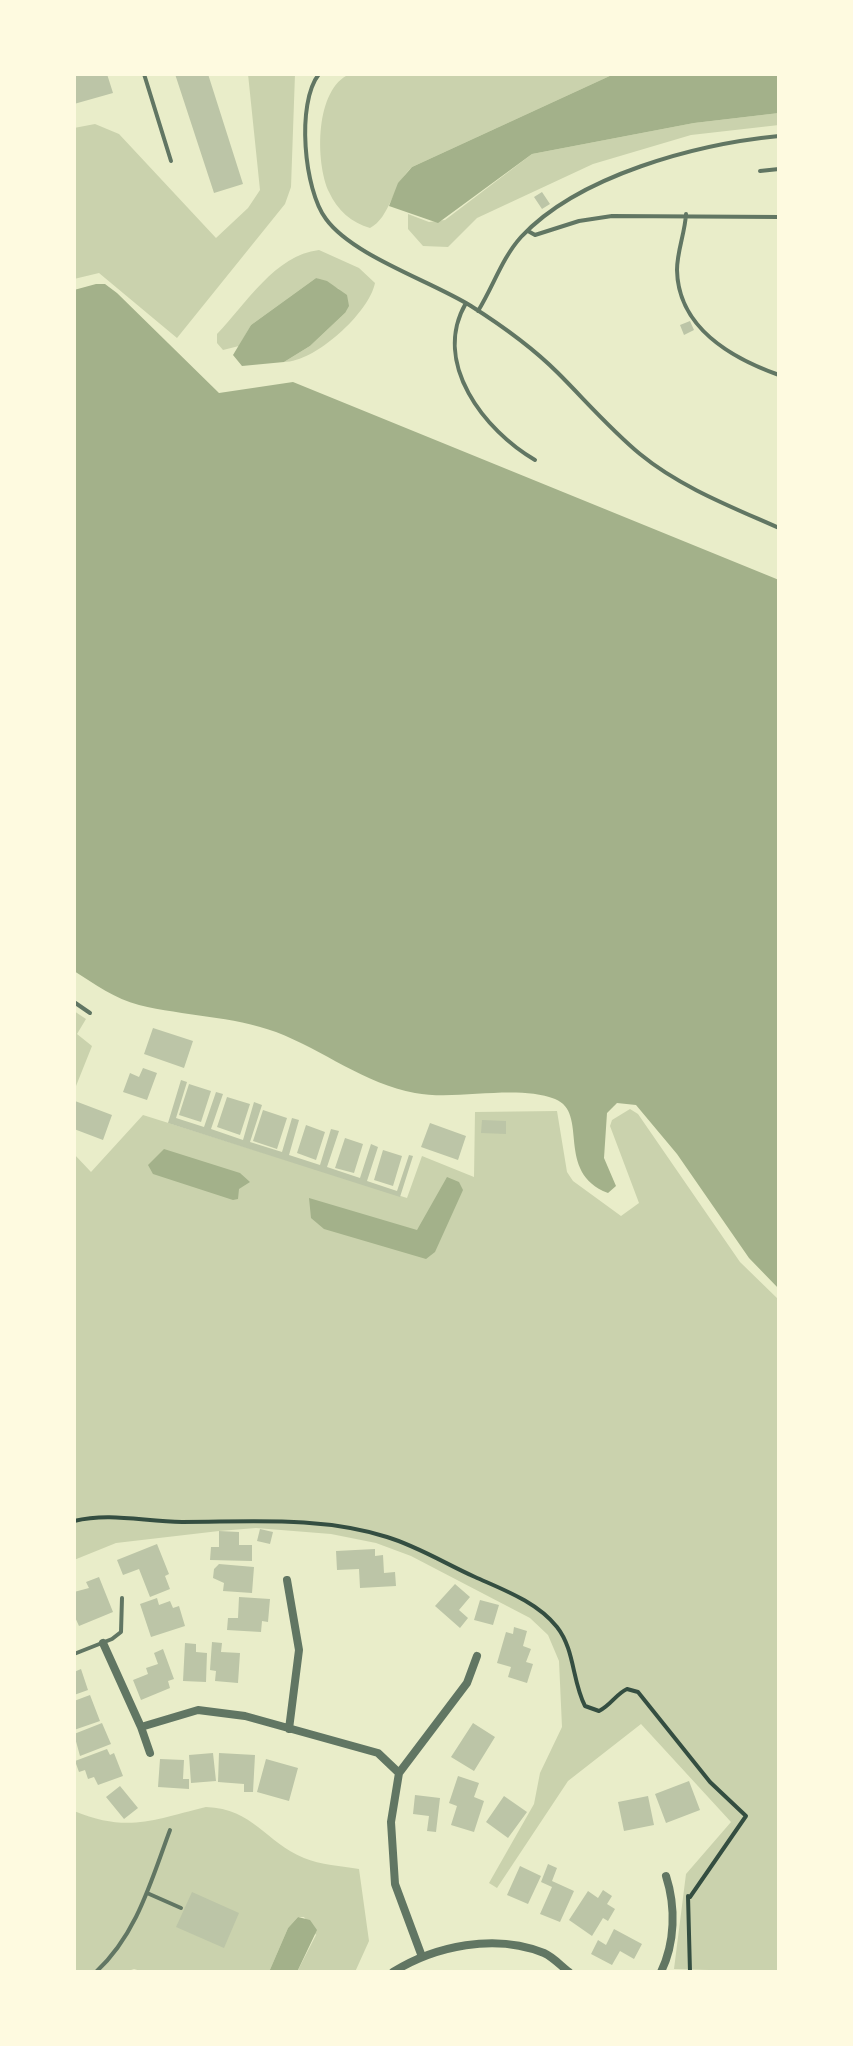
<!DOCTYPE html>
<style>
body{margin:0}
#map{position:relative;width:853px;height:2046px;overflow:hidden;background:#e9edc9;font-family:"Asap Condensed",sans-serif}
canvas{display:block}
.frame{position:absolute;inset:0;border:76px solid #fefae0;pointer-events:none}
</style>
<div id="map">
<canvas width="853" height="2046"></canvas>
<div class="frame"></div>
</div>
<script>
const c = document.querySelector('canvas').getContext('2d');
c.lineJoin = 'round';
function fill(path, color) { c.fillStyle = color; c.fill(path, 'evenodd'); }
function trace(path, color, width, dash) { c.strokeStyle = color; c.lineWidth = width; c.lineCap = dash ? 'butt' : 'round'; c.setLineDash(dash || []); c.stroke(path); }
fill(new Path2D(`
 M248,74H295L291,187L285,204L177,338L99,273L74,279V128L95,124L119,134L216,238L248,208L260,190Z
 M350,74H614L412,167C393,184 390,218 370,228C352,223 337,210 329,192C315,162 315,88 350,74Z
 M779,113V125L691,135L593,164L477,218L448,247L423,246L408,229V214L429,222L445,220L532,154L694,123Z
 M319,250L359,268L375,283C369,313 315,362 284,362L310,346L345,313L339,289L316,278L251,325L239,346L223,350L217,343V334C246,304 275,255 319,250Z
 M74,1011L86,1019L77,1034L92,1046L74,1091Z
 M630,1109L638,1114L740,1262L779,1300V1972L674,1969L686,1874L731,1822L641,1724L568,1781L497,1888L489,1883L534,1804L540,1773L562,1727L559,1661L548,1635L530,1618L411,1556L376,1543L331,1534L256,1528L219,1531L116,1543L74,1560V1154L91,1172L143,1115L407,1198L422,1156L474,1177L475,1112L557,1111L567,1172L573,1181L621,1216L639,1203L610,1126L612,1120Z
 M206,1807C254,1809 265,1842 304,1858C320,1865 342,1866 359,1869L369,1941L355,1972H297L316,1935L304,1917H298L288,1928L269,1972H144L134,1969L125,1972H74V1811C128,1833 152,1820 206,1807Z`), '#cad2ad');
fill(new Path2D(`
 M614,74H779V113L694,123L532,154L438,223L389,206L398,183L412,167Z
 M316,278L327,281L347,295L349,306L345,313L310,346L284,362L242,366L233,355L251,325Z
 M96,284H105L117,293L219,393L293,382L779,580V1289L749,1258L677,1154L636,1105L617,1103L607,1113L604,1158L616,1186L608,1193C554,1172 590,1113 555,1099C515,1084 457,1101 415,1093C365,1084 323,1050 276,1032C232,1016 184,1016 139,1005C115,999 95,984 74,971V290Z
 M164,1149L240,1173L250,1182L239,1189L238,1199L233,1200L153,1174L148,1165Z
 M447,1177L459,1182L463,1190L435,1252L426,1259L324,1229L311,1218L309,1198L417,1230Z
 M298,1917L310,1920L317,1930L297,1972H269L288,1928Z`), '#a3b18a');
fill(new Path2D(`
 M74,74H107L113,93L74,104Z
 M175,74H208L243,184L214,193Z
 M542,192L550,204L542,209L534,197Z
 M690,321L694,330L684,335L680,325Z
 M153,1028L193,1041L184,1068L144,1054Z
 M143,1068L157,1073L147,1100L123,1092L130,1073L139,1077Z
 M181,1080L187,1082L176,1118L204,1127L216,1092L223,1094L211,1129L243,1140L254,1102L262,1105L250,1142L282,1152L292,1118L299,1120L289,1155L320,1165L331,1129L339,1131L327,1167L360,1178L371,1144L378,1147L367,1181L397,1191L409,1155L413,1156L400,1197L168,1123Z
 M189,1084L211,1091L201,1122L179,1115Z
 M227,1097L250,1104L240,1135L217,1127Z
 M75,1101L112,1115L103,1140L74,1129Z
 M263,1110L287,1118L277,1149L253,1141Z
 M482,1120L506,1121V1134L481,1133Z
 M430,1123L466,1136L458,1160L421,1147Z
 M306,1125L325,1132L316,1160L297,1153Z
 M345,1138L363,1144L354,1173L335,1168Z
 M383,1150L402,1156L393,1186L374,1180Z
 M260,1529L273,1532L270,1544L257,1541Z
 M219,1531L239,1532V1545H252V1561L210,1560L211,1547H219Z
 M157,1544L169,1574L165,1576L170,1589L150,1597L139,1569L123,1575L117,1560Z
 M375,1549V1556L383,1555L384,1573L395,1572L396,1586L360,1588L359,1569L337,1570L336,1551Z
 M219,1564L254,1567L252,1593L223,1591L224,1583L213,1578L214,1569Z
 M99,1577L113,1612L79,1626L74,1615V1592L89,1588L86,1582Z
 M455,1584L470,1597L459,1610L468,1618L460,1628L435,1606Z
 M239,1597L270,1599L268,1622L262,1621L261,1632L227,1630L228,1618H238Z
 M157,1598L159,1605L170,1601L173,1608L179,1606L185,1626L151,1637L140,1604Z
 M480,1600L499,1605L493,1625L474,1620Z
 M514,1627L527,1631L523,1646L531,1649L526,1662L533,1664L527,1683L508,1677L511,1667L497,1663L506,1632L513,1634Z
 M212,1642L222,1643L221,1652L240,1653L238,1683L215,1681L216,1671L210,1670Z
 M185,1643L196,1644V1652L207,1653L206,1682L183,1681Z
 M163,1649L174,1679L168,1681L170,1688L141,1700L133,1680L148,1674L146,1668L158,1664L154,1653Z
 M81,1669L88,1690L74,1695V1672Z
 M90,1695L100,1721L74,1730V1701Z
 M102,1723L111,1744L80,1756L74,1734Z
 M473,1723L495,1737L474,1771L451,1757Z
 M107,1749L110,1755L114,1753L123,1776L98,1785L94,1777L88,1779L85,1770L79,1772L75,1761Z
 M213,1753L216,1781L191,1783L189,1755Z
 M219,1753L255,1755L253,1792H244V1784L218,1782Z
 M160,1759L184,1760L183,1779H189V1789L158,1787Z
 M266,1759L298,1768L289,1801L257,1792Z
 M458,1776L479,1783L474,1797L484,1801L474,1832L451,1825L457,1806L449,1803Z
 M689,1781L700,1810L666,1823L655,1794Z
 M120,1786L138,1808L124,1819L106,1797Z
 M415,1795L440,1798L436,1832L427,1831L429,1816L413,1814Z
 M504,1796L527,1812L508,1838L486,1822Z
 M648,1796L654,1825L624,1831L618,1802Z
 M548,1864L557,1868L552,1881L574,1891L560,1922L540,1914L552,1887L541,1882Z
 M520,1866L541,1876L528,1904L507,1895Z
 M603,1890L612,1896L607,1904L615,1909L608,1921L603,1918L592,1936L569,1920L588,1891L598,1898Z
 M192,1892L239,1913L224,1948L176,1927Z
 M614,1929L642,1944L634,1959L620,1951L612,1965L591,1954L598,1940L606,1945Z`), '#bcc5a7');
trace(new Path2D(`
 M74,1521C111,1512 145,1522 182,1522C251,1522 320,1516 387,1537C417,1546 446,1564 475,1577C504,1590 537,1602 557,1627C575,1650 572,1681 585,1706L599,1711C611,1705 616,1694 627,1689L638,1692L710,1782L746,1816L690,1897
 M688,1896L690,1972`), '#344e41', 4);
trace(new Path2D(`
 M144,74L171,161
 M319,74C296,103 304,190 326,219C353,256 431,281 471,306C501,325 533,348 558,373C585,400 610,429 640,454C680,487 732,507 779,528
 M760,171L779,169
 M686,214C685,233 677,251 677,270C678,327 731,358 779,375
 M528,231L535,235L579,221L612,216L779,217
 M466,303C431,363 485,431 535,460
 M478,311C493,287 502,258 521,237C579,175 697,144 779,136
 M74,1002L90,1013
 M74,1654L112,1639L121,1632L122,1598
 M147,1893L181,1908
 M96,1972C137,1934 151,1881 170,1830`), '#617663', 4);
trace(new Path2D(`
 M287,1580L299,1650L289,1729
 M103,1643L141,1727
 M150,1753L141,1727L198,1710L245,1716L378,1753L399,1773
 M421,1954L395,1884L391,1822L399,1773L467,1683L477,1656
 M393,1972C435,1946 495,1933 544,1953C553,1957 561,1966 569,1972
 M661,1972C675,1943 676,1907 666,1876`), '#617663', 8);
</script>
